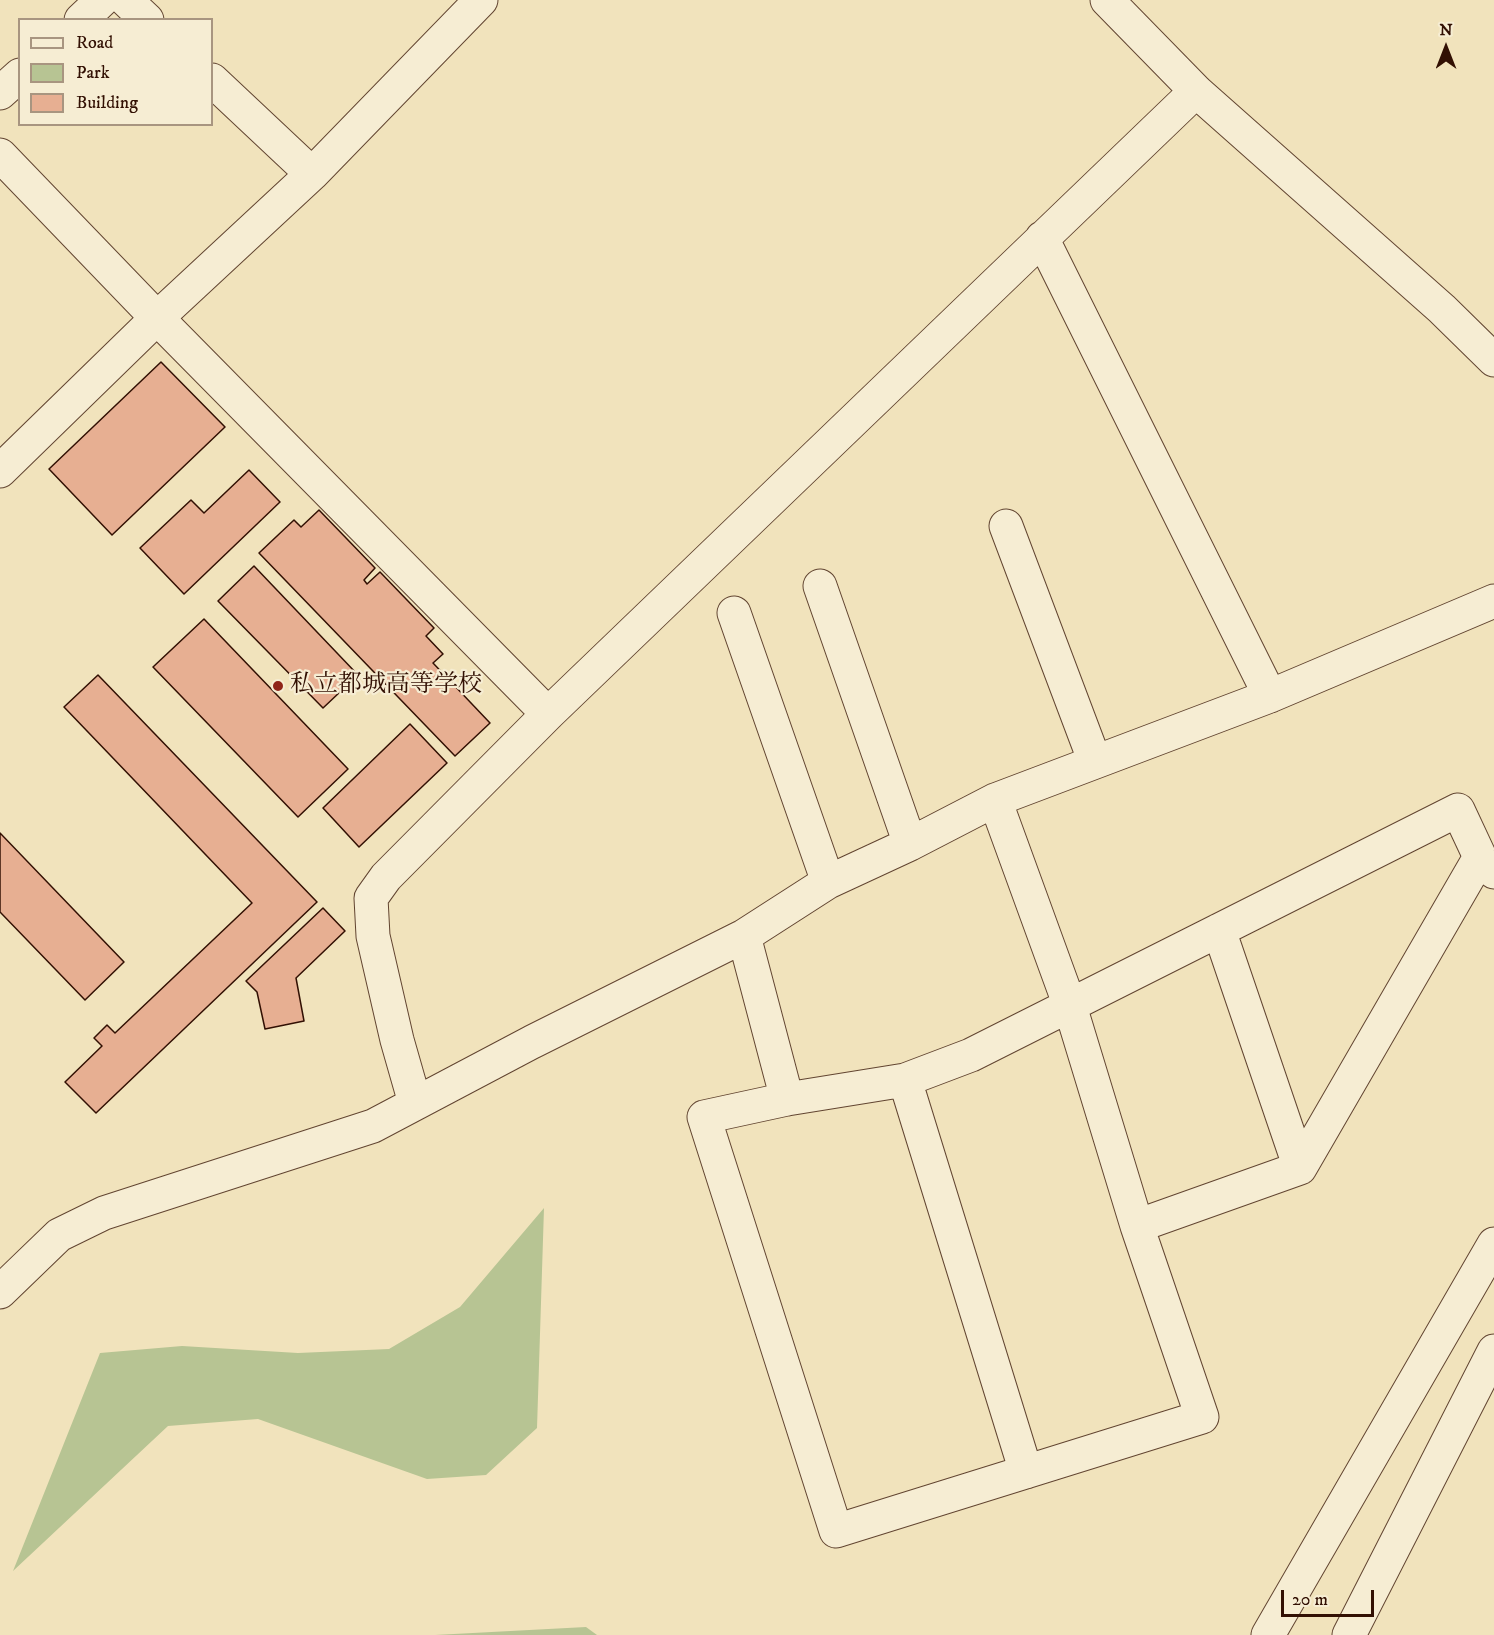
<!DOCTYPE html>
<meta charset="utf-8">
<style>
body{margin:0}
#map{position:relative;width:1494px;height:1635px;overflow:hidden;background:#f1e3bc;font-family:"IM FELL DW Pica",serif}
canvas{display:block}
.legend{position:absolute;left:18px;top:18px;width:195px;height:108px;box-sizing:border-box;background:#f6edd3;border:2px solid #a89580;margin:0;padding:8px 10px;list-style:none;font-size:18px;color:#321003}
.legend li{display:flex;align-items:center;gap:12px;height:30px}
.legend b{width:30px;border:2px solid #a89580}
.north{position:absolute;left:1416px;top:18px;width:60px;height:60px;-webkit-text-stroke:4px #f6edd3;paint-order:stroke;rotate:0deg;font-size:16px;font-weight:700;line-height:24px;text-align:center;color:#321003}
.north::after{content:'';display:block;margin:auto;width:21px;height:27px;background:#321003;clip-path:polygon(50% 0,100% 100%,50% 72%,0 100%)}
.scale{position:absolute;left:1281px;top:1590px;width:93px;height:27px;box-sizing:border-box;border:3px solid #321003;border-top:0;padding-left:8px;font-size:18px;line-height:21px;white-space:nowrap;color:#321003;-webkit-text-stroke:4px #f6edd3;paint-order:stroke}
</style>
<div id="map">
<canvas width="1494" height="1635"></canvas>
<ul class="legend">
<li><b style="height:8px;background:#f6edd3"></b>Road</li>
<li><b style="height:16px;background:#b7c493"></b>Park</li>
<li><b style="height:16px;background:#e7af92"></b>Building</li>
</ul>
<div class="north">N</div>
<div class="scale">20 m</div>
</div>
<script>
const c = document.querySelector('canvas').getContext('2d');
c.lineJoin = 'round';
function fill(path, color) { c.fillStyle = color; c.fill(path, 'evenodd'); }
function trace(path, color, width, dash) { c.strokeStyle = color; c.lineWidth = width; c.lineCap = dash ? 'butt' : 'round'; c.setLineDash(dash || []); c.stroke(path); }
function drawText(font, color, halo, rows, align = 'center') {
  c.font = font + ' "IM FELL DW Pica","Noto Serif JP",serif'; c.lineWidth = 4.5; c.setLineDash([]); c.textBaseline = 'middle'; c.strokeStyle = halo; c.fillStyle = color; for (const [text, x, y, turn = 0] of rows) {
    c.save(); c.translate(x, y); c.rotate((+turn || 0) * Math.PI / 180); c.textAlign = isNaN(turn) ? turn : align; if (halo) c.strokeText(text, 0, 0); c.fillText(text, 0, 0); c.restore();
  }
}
fill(new Path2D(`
 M544,1208L537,1428L486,1475L427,1479L258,1419L168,1426L13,1571L100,1353L182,1346L298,1353L389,1349L460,1307Z
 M586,1627L597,1635H435Z`), '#b7c493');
const building = new Path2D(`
 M161,362L225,427L112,535L49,469Z
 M249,470L280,502L184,594L140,548L191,500L204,513Z
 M319,510L375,568L364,580L367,584L380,572L434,628L426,636L443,654L433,663L490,723L455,756L259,553L294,520L301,527Z
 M254,566L358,675L323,708L218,601Z
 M204,619L348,769L298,817L153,667Z
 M98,675L317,902L96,1113L65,1082L102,1046L94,1038L107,1025L115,1033L252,903L64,707Z
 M410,724L447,763L359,847L323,808Z
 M0,833L124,962L85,1000L0,912Z
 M323,908L345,931L296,978L304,1021L265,1029L257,992L246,981Z`);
fill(building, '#e7af92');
trace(building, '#321003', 1.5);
const minor = new Path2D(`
 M126,0L147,20
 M1107,0L1196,91L1442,309L1494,360
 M81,20L102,0
 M212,80L312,174
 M0,93L20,75
 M0,155L157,318L548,714
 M1042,238L1270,696
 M0,471L157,318L312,174L481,0
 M1006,526L1095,762
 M820,586L910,844
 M734,613L828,882
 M995,800L1070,1006L1137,1226L1202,1417L836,1531L704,1117L787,1099L905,1080L971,1055L1458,810L1480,857L1494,872
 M1219,930L1300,1168
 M744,936L787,1099
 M905,1080L1026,1472
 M415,1103L397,1040L373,936L371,898L386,877L548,714L1196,91
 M1137,1226L1300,1168L1480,857
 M0,1292L59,1235L104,1213L373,1126L532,1042L744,936L828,882L910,844L995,800L1270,696L1494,601
 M1268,1635L1494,1244
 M1349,1635L1494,1351`);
trace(minor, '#624531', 35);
trace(minor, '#f6edd3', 33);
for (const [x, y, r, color] of [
 [278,686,6,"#8f2418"]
]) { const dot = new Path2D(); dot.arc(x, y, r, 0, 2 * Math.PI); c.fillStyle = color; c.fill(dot); trace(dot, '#f6edd3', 2); }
drawText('24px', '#321003', '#f6edd3', [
 ["私立都城高等学校",290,686]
], 'left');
</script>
